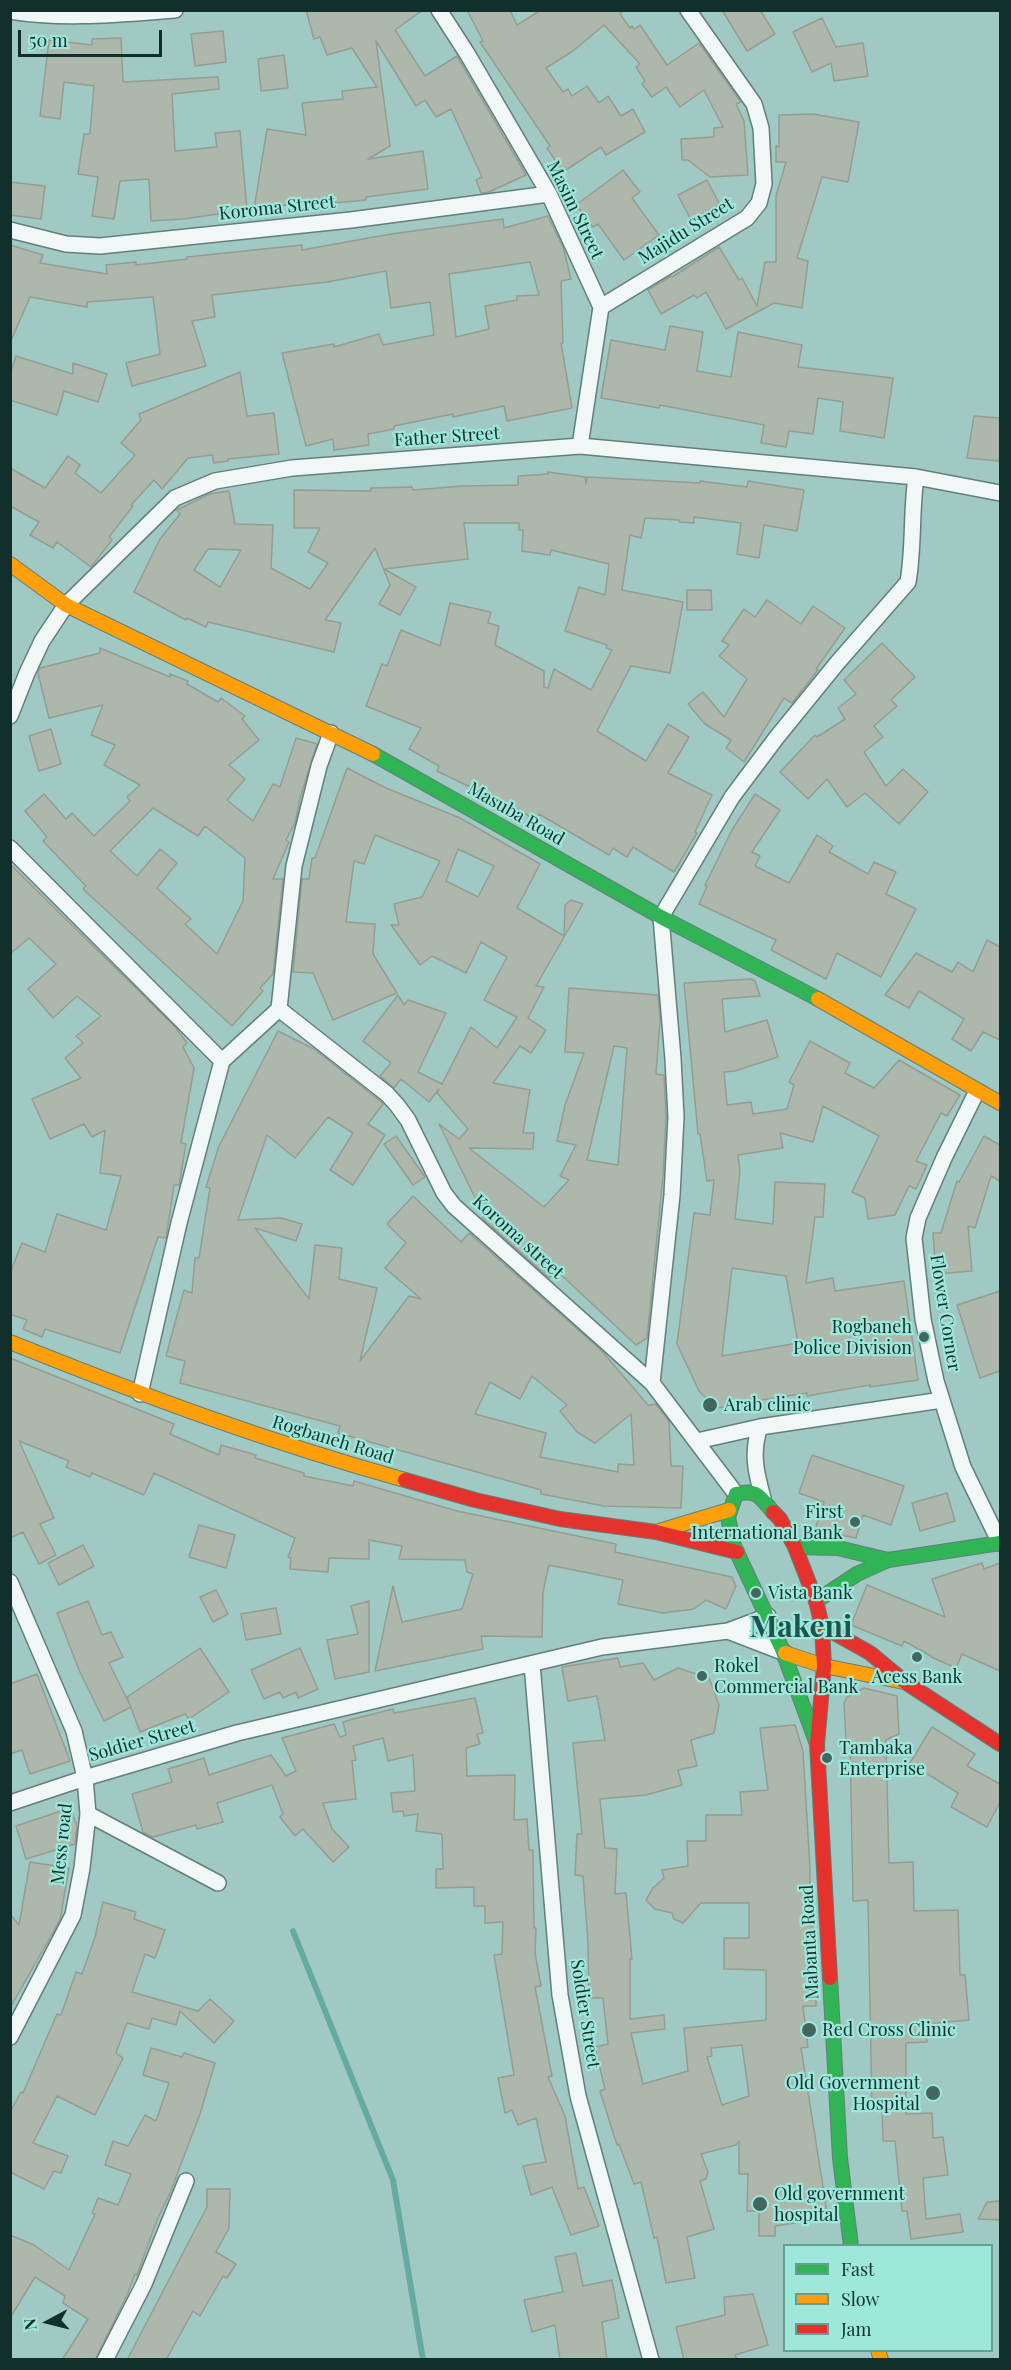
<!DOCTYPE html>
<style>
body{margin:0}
#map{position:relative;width:1011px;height:2370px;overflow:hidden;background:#a1c9c3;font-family:"Playfair Display",serif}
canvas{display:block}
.frame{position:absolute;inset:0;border:12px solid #11302c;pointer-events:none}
.legend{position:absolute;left:783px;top:2244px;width:210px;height:108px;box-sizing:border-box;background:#9ee7db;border:2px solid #669e95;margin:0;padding:8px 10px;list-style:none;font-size:18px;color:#11302c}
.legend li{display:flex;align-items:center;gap:12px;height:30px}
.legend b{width:30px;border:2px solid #669e95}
.north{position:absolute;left:18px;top:2292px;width:60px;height:60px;-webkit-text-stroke:4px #9ee7db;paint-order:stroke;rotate:263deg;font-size:16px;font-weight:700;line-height:24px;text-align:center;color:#11302c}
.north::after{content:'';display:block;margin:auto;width:21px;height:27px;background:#11302c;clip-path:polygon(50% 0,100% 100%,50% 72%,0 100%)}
.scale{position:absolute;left:18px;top:30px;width:144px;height:27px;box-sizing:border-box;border:3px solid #11302c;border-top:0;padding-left:8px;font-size:18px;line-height:21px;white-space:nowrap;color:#11302c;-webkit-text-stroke:4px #9ee7db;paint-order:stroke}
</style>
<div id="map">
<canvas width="1011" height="2370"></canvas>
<div class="frame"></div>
<ul class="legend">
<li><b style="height:8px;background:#30b455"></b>Fast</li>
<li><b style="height:8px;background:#ff9f0a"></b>Slow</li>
<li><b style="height:8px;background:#e5322d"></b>Jam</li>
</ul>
<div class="north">N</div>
<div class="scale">50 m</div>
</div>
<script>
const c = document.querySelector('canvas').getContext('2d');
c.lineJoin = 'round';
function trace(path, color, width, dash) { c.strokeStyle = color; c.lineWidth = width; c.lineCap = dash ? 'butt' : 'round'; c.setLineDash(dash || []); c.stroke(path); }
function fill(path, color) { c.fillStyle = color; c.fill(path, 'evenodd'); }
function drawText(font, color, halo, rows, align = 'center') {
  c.font = font + ' "Playfair Display",serif'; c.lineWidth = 4.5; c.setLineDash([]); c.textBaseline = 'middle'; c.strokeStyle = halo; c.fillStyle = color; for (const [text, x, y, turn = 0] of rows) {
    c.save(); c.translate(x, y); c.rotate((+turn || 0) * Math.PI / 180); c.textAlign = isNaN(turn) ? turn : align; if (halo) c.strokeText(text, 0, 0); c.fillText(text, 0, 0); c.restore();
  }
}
trace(new Path2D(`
 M293,1931L393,2180L423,2360`), '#66aba1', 6);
const building = new Path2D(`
 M306,10H423L395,30L425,76L457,56L526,175L489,192L481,193L476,180L482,177L451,109L436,117L425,100L416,106L376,41L390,146L368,159L423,151L428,189L366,197V200L313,205L312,202L254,209L267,129L306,135L302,103L343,99L342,91L377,87L352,48L327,55L320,37L314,39Z
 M467,10H510L517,25L541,10H624L620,14L630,28L632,26L634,29L640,25L667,65L699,43L741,102L736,104L744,121L748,175L710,177L688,160H682L681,139L714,137V128L723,127L704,90L680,107L666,87L652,97L642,84L645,81L636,67L640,64L604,25L573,51L546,68L563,92L568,89L572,96L587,86L599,103L608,96L621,116L633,109L645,132L606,155L601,147L563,172L547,148L550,146L480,42L483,41Z
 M722,10H760L775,34L747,51Z
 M822,18L836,47L863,43L868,76L834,81L831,63L812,72L793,32Z
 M223,31L226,62L195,66L191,34Z
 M121,38L123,82L218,77L219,89L172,94L175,151L217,147L215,133L240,131L247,210L183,219L151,221L149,179L120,181L114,219L92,216L98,177L78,174L84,134H90L94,86L64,82L60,119L40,116L49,40L92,45V39Z
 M284,55L288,88L261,91L258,59Z
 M813,114L859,122L848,182L822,177L797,258L808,261L802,308L774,303L726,329L706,292L697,298L694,295L661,314L648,290L671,276L672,277L719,247L739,280L742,278L757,306L765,262H776V196L786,162H776V146L779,147V115Z
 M623,170L640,192L632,198L659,235L624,260L598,224L593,227L576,205Z
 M707,180L720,205L691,220L678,195Z
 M10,182L45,186L41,219L10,215Z
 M548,216L563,247L571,279L561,281L563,343H561L572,408L507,421L504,406L453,417V414L394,426V429L368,434L369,445L334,450L333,439L306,446L282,353L334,344V347L379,334L383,345L434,335L430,302L391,308L386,271L327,282L212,295L215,317L192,321L206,366L132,386L126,363L160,354L153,297L87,302V307L30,297L10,343V245L43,255L40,263L107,274L106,265L136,262V265L187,259V257L302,245V250L391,234L503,219L504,228ZM530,262L539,295L517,296V300L485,306L489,329L456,337L449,274Z
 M670,326L703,332L697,371L731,377L738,332L802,345L798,367L893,378L884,438L840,431L843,402L818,398L813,434L789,431L786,447L761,443L764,425L660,405L659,408L601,398L611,340L665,350Z
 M16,356L73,374V363L107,374L98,402L64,391L57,415L10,400V374Z
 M240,372L247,416L274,413L279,454L228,459V461L214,463L212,455L188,458L162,489L154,480L131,505L133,506L109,537L112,540L91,567L57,542L53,548L30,535L39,522L10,506V468L45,488L68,456L80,465L75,473L101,493L135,455L121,443L141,420L139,414Z
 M974,416L1000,418V461L967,458Z
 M548,472L585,477L586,484L587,477L700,483V481L747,487L748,481L804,490L797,531L764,525L759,558L737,554L741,523L694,517V523L679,522V520L645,518L641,538L630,535L622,590L683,602L670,673L631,666L597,731L646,761L668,724L689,737L668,773L712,795L695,832L697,833L674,872L633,847L627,857L613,848L609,855L539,814L536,820L512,806L507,814L493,806L497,800L437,771L439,766L409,749L421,728L366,706L382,664L387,666L401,630L440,646L450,603L491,612L488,623L499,626L495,645L544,671V687L548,688L554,669L591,690L612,650L606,648L607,645L565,631L579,587L605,595L609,564L551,550L550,555L522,551L523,530H519V523H464L468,559L384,569L416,587L400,615L379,604L390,585L375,548L325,620L341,623L334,652L208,622L206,627L187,618L186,620L134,592L160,539L180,514L177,510L209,494L229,491L235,524L273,525L271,568L310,589L328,563L308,552L320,528H294V490L371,491V488L412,487L413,490L462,486L518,485V476L548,474ZM208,549L241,550L220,587L194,570Z
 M687,590H711L712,610H687Z
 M767,600L801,624L813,606L845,628L816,669L818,670L792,703L784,698L744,762L726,748L731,740L705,724L688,704L703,692L724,717L747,679L719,656L729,645L722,641L744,609L755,617Z
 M882,643L915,677L891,700L897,706L874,726L883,737L864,752L886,786L903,769L928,792L899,824L865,793L847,807L827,779L808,799L780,772L815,735L817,737L845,719L838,708L856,694L844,680Z
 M100,648L170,677V674L188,681L187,684L218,702L221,698L245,716L242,719L259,740L229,765L245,779L227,800L253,821L273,784L280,787L296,738L317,744L300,798L295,823L286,840L289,842L273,879H283L273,974L260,988L263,991L232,1026L83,889L86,886L43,841L47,837L25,811L44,794L66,819L72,813L94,836L130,801L127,797L140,785L104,765L115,745L91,735L103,705L49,718L38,673L40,668L100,653ZM153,808L198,836L205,826L245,858L243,901L217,954L185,924L191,919L157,888L177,863L160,849L137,876L110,851Z
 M51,729L61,764L39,771L29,736Z
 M347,768L386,788L460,818L540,864L517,908L564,936L565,905L571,900L583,904L536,986L544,987L528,1018L546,1030L531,1053L520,1046L493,1083L530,1090L523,1133H534L533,1149L469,1148L544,1207L569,1180L560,1176L576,1145L557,1141L565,1105L584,1053L565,1052L569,988L658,995L660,1020L656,1074L664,1075L666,1117L663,1176L647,1338L636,1345L556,1270L549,1278L482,1218L484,1216L439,1124L459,1139L468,1129L437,1093L439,1089L429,1102L401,1079L394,1088L380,1076L391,1063L363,1041L398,995L404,1005L408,1000L446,1013L418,1072L442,1084L471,1027L497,1048L517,1017L484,1000L507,957L481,942L466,973L432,956L420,965L391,925H399L394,904L422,897L440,861L375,835L364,864L354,861L346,922L375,924L373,954L397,993L333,1020L313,973L293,972L302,879H309L312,858H315ZM458,849L494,866L478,897L446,881ZM614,1046L627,1048L618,1165L587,1160Z
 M755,794L780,810L752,852L760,856L755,866L789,883L817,835L833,846L829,852L868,874L874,862L896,872L886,894L916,909L881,977L837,953L826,979L771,950L776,940L699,904L707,886L705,885L732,830Z
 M10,864L175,1027L187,1043L183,1047L194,1068L181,1143L186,1144L180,1180L179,1185H174L166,1238L158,1237L120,1353L45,1329L42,1337L23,1329L27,1320L10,1314V1273L22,1243L45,1252L57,1214L106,1230L121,1176L100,1173L105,1130L92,1137L84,1124L50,1139L32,1099L81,1078L65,1058L83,1043L76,1036L101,1016L77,996L53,1018L28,989L56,964L29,938L10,954Z
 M987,940L1000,947V1040L983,1032L971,1051L952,1039L964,1019L919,991L909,1008L885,995L916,953L952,972L958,962L973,972Z
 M751,979L755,981L760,996L722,999L725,1032L767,1020L778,1057L735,1071L724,1072L727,1105L751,1102L753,1114L787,1109L794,1085L789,1082L810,1041L850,1063L845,1073L874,1088L899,1060L960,1095L947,1116L941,1113L916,1161L927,1165L916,1189L909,1186L895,1215L868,1219L865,1198L852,1192L879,1136L823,1106L813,1142L780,1133L783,1148L738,1155L740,1171L735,1219L773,1224L775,1182L825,1184L823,1217H815L806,1283L833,1278L835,1291L904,1281L918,1380L870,1387V1385L807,1396V1393L748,1402L749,1405L715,1408L699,1391L677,1344L694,1213L710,1215L714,1180L707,1181L700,1134H698L684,983ZM732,1268L786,1276L798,1343L722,1356Z
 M278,1031L314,1049L380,1101L383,1104L368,1124L385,1135L353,1185L330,1170L353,1133L328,1117L295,1158L267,1135L238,1220L281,1218L302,1224L296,1241L255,1228L309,1299L315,1245L342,1248L339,1279L377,1288L360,1361L409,1296L421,1299L385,1268L406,1243L387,1224L413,1196L461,1242L469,1233L601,1350L648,1405L656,1404L669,1421L671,1466H683L681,1508L604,1506L541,1494V1490L338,1433L340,1426L180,1383L185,1361L166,1356L184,1290L192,1293L195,1258H199L210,1188L206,1187L219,1146ZM532,1376L567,1405L560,1411L577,1432L595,1443L631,1414L634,1465L618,1464V1472L540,1457L546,1433L475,1414L490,1382L520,1399Z
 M396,1136L425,1177L413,1185L384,1144Z
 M984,1136L1000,1145V1181L991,1176L975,1228L968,1226L972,1271L936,1274L933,1233H941L957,1181L959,1182Z
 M1000,1291V1371L980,1378L957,1305Z
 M10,1358L174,1424L170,1434L219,1455L221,1445L256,1455L255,1458L304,1473V1476L353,1486L354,1481L457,1511L616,1544L615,1552L732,1577L736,1586L726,1609L706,1600L694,1609L663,1613L618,1604L623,1580L549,1565L543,1592L542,1637L481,1636L483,1649L375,1671L393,1586L402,1622L462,1609L473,1574L467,1572L465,1560L399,1559L402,1546L369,1540V1559L329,1558L328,1572L290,1569L291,1558L288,1557L295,1538L154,1473L144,1495L92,1473L90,1477L66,1467L69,1461L19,1441L54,1518L40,1524L56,1555L39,1564L23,1532L10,1538Z
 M812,1455L904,1486L891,1525L863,1515L856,1538L815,1530L824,1502L799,1493Z
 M947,1493L955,1521L920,1531L912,1503Z
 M199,1525L235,1535L226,1568L189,1557Z
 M83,1545L94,1566L59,1585L48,1563Z
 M982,1563L984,1569L1000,1563V1671L962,1654L956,1668L931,1657V1656L904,1641L902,1646L851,1625L867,1585L945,1617L932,1579Z
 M216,1590L228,1614L213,1622L200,1597Z
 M88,1601L102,1635L111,1632L123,1657L109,1663L131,1707L104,1721L79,1670L57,1613Z
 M369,1601V1672L335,1679L327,1640L358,1634L351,1606Z
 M276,1608L281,1634L246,1640L241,1614Z
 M200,1648L229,1692L189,1719L185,1714L140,1732L127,1697Z
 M300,1648L318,1689L298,1698L296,1692L283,1698L280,1692L264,1699L251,1670Z
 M618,1658L620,1667L643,1663L654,1680L678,1668L709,1678L719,1705L714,1733L691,1740L697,1766L678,1770L682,1785L646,1795L600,1799L605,1848L617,1849L615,1894L626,1893L632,1959H630V2019L664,2015L665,2029L631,2033L643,2084L688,2071L684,2028L766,2020V1970L724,1969V1938H749V1903H701L683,1923L674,1919L672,1913L655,1909L646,1900L653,1888L664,1878L662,1870L688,1866L687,1841H706V1815H742L740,1792L768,1790L760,1728L795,1725L803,1751L810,1869V1926H813L816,1981V2006H803L808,2047L801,2048L828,2218L775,2226V2236H759V2211H747L748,2174H739V2141L736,2145L701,2154L708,2172L706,2179L700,2181L714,2229L687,2237L695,2278L666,2283L657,2237L654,2238L641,2182L634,2184L619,2144L617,2145L600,2091L605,2089L595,2047L608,2044L603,1998H589L588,1943L583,1876L575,1875L577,1834H582L573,1743L605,1740L597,1696L568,1701L562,1667ZM742,2045L749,2096L722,2105L707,2057L712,2056L711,2048Z
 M37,1674L70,1761L30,1774L22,1750L10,1754V1684Z
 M864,1688L897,1696L899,1734L886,1740L889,1863L913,1862L914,1911L958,1910L960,1975H965L969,2020L926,2024L927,2042L906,2043V2114L932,2113L933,2138L943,2137L948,2175L923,2178L926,2219L960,2214L963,2232L911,2239L907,2211H902L895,2141H883L882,2109H872L868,1900L853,1901L850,1741H846L844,1703L847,1697Z
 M475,1698L483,1733L477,1734L480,1744L466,1748L467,1776L515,1775L514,1820L527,1819L529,1850H533L534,1928H536L535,1953L541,1986L535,1987L552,2076L548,2077L565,2116L578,2189L584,2187L599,2226L571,2235L552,2187L531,2195L523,2166L546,2162L536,2118L518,2125L512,2110L505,2113L498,2078L514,2075L494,1955L502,1954L503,1922L485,1923V1906H474V1887L436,1888V1869H443L442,1834L416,1831L418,1814L404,1816L403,1811L393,1812L391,1793L415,1791L413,1755L388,1761L383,1738L353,1746L356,1760L352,1761L356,1799L323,1803L332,1829L349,1847L333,1862L303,1829L295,1836L280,1817L283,1814L272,1785L217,1803L223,1822L197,1829L196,1825L153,1837L143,1832L132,1794L172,1782L168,1769L204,1758L209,1775L271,1755L286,1776L296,1771L282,1738L334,1724L340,1737L346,1735L343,1722L353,1719L393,1709L394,1713Z
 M932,1727L975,1754L967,1766L1000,1784V1802L987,1827L951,1807L958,1793L910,1763Z
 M70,1808L77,1826L75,1844L26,1859L16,1826Z
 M30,1862L69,1868L60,1920L10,2008V1914L19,1925Z
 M103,1902L136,1912L134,1919L165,1930L155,1958L145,1954L132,1992L198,2011L210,1999L234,2021L214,2043L180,2011L176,2025L152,2018L149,2029L127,2023L116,2053L123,2058L95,2115L57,2096L33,2143L68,2156L61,2173L54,2171L44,2189L10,2172V2112L21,2092L23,2093L57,2014L61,2015L76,1972L82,1974L95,1937Z
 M151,2048L182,2057L184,2053L215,2063L200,2114L170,2193L157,2220L137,2275L135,2274L127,2295L95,2360H62L88,2319L63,2303L65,2296L35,2277L10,2318V2235L34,2245L69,2270L95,2214L92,2213L98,2198L118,2205L131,2174L105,2165L113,2141L128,2146L145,2115L156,2121L169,2083L143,2075Z
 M207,2189H230L229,2228L216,2252L236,2264L227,2278L223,2276L200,2316L193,2311L166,2360H127L207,2207Z
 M1000,2201V2220L978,2219L987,2202Z
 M576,2253L583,2286L612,2280L619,2318L602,2322L607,2360H560L555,2325L532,2332L524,2300L563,2292L555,2257Z
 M753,2294L768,2345L735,2355L737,2360H684L676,2327L725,2315L724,2297Z`);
fill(building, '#aeb7ab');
trace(building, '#939d93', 1.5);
const street = new Path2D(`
 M439,10L468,55L549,194L601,307L580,446
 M10,11C65,20 120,14 175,10
 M10,230L66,244L100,246L351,220L549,194
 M601,307L747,218L759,203L764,184L761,128L754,104L688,10
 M10,716L27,673L42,641L66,605L175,498L215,481L292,468L580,446L916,477L1000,493
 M10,848L222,1061
 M279,1009L387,1094L397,1105L408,1120L444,1193L454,1206L652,1383L736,1494
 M977,1091L944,1158L918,1218L914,1238L923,1319L936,1381L963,1467L1000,1543
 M652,1383L672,1195L676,1117L673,1059L661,917L732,797L777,737L838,662L908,582C914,548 911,512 916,477
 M140,1394L179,1223L222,1061L279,1009L294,866L319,766L331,733
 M760,1427C751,1452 756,1473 763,1498
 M697,1441L760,1427L942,1400
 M10,1582L74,1731L85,1778L88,1814L82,1868L73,1915L10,2037
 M728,1631L785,1653
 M532,1664L560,1995L578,2096L651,2360
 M10,1803L85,1778L237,1733L602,1647L728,1631L768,1616
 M88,1814L218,1883
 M105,2360L144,2284L186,2181`);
const fast = new Path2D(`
 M373,754L661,917L818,999
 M773,1512C759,1496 758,1489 736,1494L728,1517L734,1546L782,1649L817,1744
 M795,1547L838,1548L888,1560
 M816,1601L857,1574L888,1560L1000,1543
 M830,1978L840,2158L851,2246`);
const slow = new Path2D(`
 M10,564L66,605L373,754
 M818,999L1000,1103
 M10,1342C142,1395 268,1442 405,1480
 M656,1532L729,1510
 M785,1653L824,1666L904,1682
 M878,2350L881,2360`);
const jam = new Path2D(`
 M405,1480L475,1500L560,1519L656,1532L737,1552
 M773,1512L780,1519L795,1547L816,1601L822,1626L824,1666L817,1744L830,1978
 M822,1626L870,1653L905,1682L1000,1744`);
trace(street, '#627f7b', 18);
trace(fast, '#627f7b', 16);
trace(slow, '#627f7b', 16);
trace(jam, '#627f7b', 16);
trace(street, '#f1f7f6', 15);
trace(fast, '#30b455', 14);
trace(slow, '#ff9f0a', 14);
trace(jam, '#e5322d', 14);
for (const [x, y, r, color] of [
 [924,1337,6,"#436661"],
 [710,1405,8,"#436661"],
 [855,1522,6,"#436661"],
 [756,1593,6,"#436661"],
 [917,1657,6,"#436661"],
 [702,1676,6,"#436661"],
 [827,1758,6,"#436661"],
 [809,2030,8,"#436661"],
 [933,2093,8,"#436661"],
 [760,2204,8,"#436661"]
]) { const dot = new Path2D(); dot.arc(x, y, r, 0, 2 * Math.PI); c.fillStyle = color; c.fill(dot); trace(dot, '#9ee7db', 2); }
drawText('18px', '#11302c', '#9ee7db', [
 ["Koroma Street",277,208,-6],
 ["Masim Street",575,210,64],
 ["Majidu Street",686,231,-32],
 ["Father Street",447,437,-4],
 ["Masuba Road",516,814,30],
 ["Koroma street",518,1237,42],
 ["Flower Corner",945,1313,81],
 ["Rogbaneh Road",333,1440,17],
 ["Soldier Street",142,1741,-16],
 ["Mess road",62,1844,-84],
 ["Mabanta Road",810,1942,-93],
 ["Soldier Street",585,2014,81]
]);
drawText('18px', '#11302c', '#9ee7db', [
 ["Rogbaneh",912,1327,"right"],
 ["Police Division",912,1348,"right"],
 ["Arab clinic",724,1405],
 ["First",843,1512,"right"],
 ["International Bank",843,1533,"right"],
 ["Vista Bank",768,1593],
 ["Rokel",714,1666],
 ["Commercial Bank",714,1687],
 ["Acess Bank",917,1677,"center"],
 ["Tambaka",839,1748],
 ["Enterprise",839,1769],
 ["Red Cross Clinic",822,2030],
 ["Old Government",920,2083,"right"],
 ["Hospital",920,2104,"right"],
 ["Old government",774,2194],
 ["hospital",774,2215]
], 'left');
drawText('bold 30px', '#1c544e', '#9ee7db', [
 ["Makeni",801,1628]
]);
</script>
